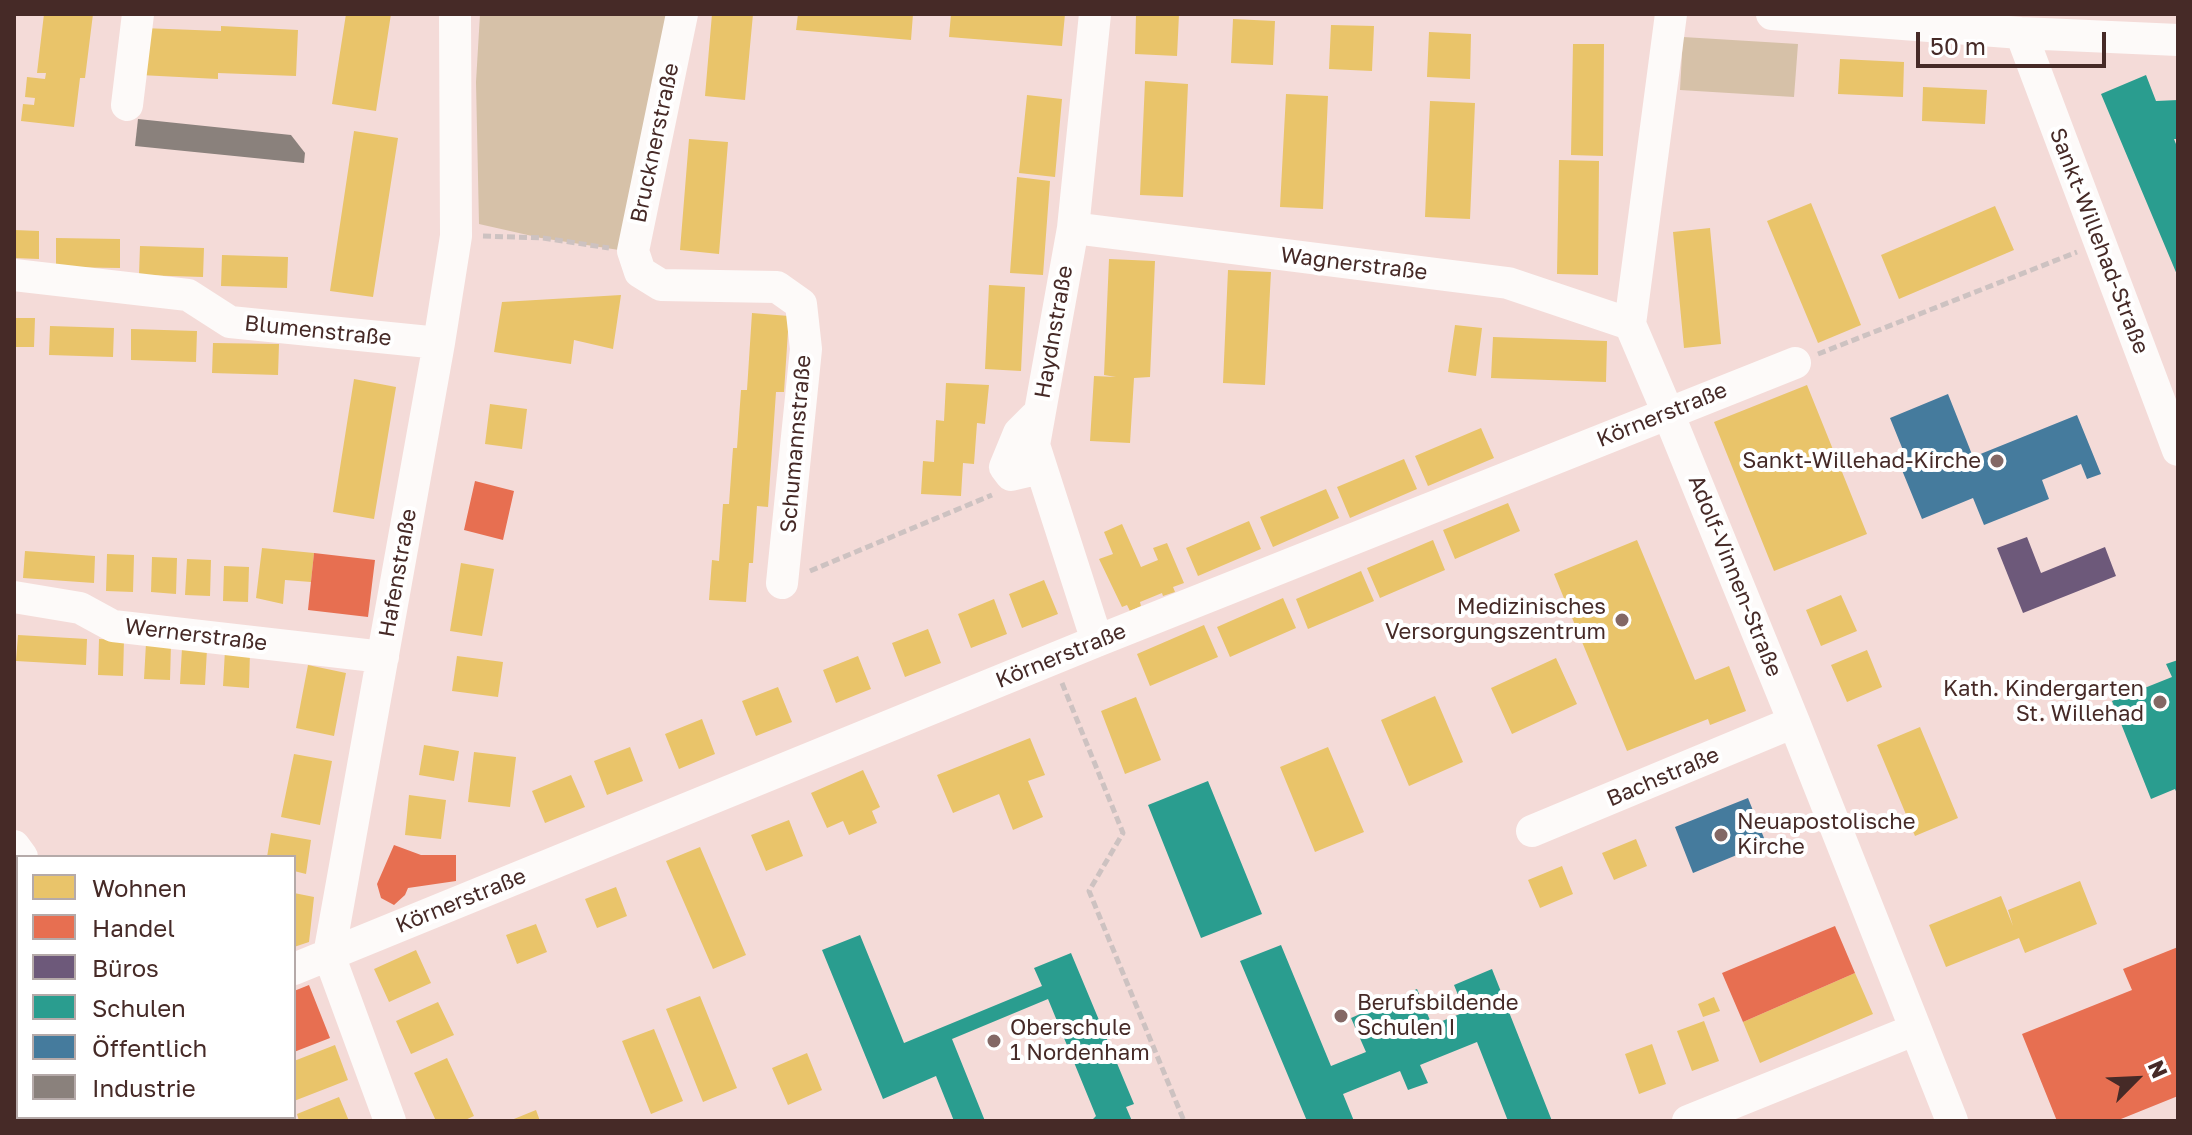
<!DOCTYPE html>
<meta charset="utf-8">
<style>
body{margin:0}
#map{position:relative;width:2192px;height:1135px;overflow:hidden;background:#f4dbd8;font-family:"Golos Text",sans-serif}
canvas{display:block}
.frame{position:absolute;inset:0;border:16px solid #462a27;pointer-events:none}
.legend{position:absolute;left:16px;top:855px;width:280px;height:264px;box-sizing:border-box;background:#fff;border:2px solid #b5aaa9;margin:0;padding:10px 14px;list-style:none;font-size:24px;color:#462a27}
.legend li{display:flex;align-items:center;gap:16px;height:40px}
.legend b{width:40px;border:2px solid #b5aaa9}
.north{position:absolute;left:2096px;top:1039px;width:80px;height:80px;-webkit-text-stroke:6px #fff;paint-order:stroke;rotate:66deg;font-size:22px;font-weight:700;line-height:32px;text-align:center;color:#462a27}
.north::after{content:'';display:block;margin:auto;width:28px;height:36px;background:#462a27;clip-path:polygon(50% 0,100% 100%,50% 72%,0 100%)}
.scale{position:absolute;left:1916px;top:32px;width:190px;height:36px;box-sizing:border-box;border:4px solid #462a27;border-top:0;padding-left:10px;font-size:24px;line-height:28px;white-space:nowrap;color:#462a27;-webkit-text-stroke:6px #fff;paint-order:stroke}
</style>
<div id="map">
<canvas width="2192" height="1135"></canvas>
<div class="frame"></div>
<ul class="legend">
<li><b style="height:22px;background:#e9c46a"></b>Wohnen</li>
<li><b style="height:22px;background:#e76f51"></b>Handel</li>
<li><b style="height:22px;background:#6d597a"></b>Büros</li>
<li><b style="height:22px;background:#2a9d8f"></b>Schulen</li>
<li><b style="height:22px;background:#457b9d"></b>Öffentlich</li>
<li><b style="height:22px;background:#8a817c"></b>Industrie</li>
</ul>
<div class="north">N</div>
<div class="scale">50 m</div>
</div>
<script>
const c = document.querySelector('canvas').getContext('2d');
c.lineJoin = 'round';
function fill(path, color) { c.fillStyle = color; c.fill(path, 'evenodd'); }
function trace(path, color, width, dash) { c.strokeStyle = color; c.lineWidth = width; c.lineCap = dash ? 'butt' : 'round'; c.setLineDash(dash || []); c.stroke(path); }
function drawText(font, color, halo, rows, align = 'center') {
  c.font = font + ' "Golos Text",sans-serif'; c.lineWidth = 8; c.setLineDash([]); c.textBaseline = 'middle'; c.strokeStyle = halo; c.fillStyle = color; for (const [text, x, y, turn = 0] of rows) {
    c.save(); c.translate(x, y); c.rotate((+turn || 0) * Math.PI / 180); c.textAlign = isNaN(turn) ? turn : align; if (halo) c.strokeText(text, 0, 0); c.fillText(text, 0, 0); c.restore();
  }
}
fill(new Path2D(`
 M480,14H678L632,252L541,238L479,224L476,82Z
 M1683,37L1798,44L1794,97L1680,90Z`), '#d6c1a8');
fill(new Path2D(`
 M44,14H93L85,78H80L74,127L21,121L23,104L34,105L35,98L25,97L27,77L45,79L46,73H37Z
 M346,14H391L376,111L332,104Z
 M712,14H753L745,100L705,96Z
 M798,14H913L911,40L796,30Z
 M951,14H1065L1062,46L949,37Z
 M1136,14H1179L1177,56L1135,54Z
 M1233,19L1275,21L1273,65L1231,63Z
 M1331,25L1374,26L1372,71L1329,69Z
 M221,26L298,30L296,76L218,73V79L140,75L142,28L221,31Z
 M1429,32L1471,34L1470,79L1427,77Z
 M1573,44H1604L1603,156L1571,155Z
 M1840,59L1904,62L1903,97L1838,94Z
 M1145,81L1188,84L1183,197L1140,195Z
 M1923,87L1987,90L1985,124L1922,121Z
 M1286,94L1328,96L1323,209L1280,207Z
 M1027,95L1062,99L1055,177L1019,173Z
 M1430,101L1475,103L1470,219L1425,217Z
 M354,131L398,138L373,297L330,291Z
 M689,139L728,142L719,254L680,250Z
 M1559,160L1599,161L1598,275L1557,274Z
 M1017,177L1050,181L1043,275L1010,273Z
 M1811,203L1861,325L1818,343L1767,221Z
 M1995,206L2014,250L1899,299L1881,255Z
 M1710,228L1721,344L1684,348L1673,232Z
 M14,230L39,231V259L14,258Z
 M56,238L120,239V268L56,267Z
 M140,246L204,248L203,277L139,275Z
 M222,255L288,257L287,288L221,286Z
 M1109,259L1155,261L1150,377L1134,378L1130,443L1090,441L1094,376L1116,377L1104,375Z
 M1228,270L1271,272L1265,385L1223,383Z
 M989,285L1025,287L1021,371L985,369Z
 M621,295L613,349L574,340L571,364L494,352L502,302Z
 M752,313L789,316L784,392H776L768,507L757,506L753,563H749L746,602L709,600L712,560L719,561L723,504H729L733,448H737L741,390H747Z
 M14,318H35L34,347H14Z
 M1455,325L1482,328L1476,376L1448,372Z
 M50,326L114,328L113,357L49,355Z
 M131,329L197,331L196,362L131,360Z
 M1493,337L1607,341L1606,382L1491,378Z
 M213,343L279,344L278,375L212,373Z
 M354,379L396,387L374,519L333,512Z
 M946,383L989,385L985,424L977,423L974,464L963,463L961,496L921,494L923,461L934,462L936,420L944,421Z
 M1807,385L1867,534L1774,571L1714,422Z
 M490,404L527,409L522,449L485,444Z
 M1481,428L1494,458L1428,486L1415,456Z
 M1404,459L1417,489L1350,518L1337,487Z
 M1326,489L1339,518L1273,547L1260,517Z
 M1508,503L1520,531L1455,559L1443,530Z
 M1249,521L1261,549L1198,576L1186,548Z
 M1122,524L1141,567L1158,560L1153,548L1167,543L1184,583L1173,587L1175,592L1163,596L1162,593L1140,602L1141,606L1130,611L1127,605L1122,607L1099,559L1113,554L1104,532Z
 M1433,540L1445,570L1380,598L1367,568Z
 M1637,540L1695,680L1729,666L1746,711L1710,725L1708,719L1627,751L1554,574Z
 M262,548L314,553L311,582L285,580L283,604L256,598Z
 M25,551L95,556L94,583L23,578Z
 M107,554L134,555L133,592L106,591Z
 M152,557L177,558L176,594L151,592Z
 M187,559L211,560L210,596L185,595Z
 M461,563L494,569L482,636L450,631Z
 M224,566L249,567L248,602L223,601Z
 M1361,571L1374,601L1308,629L1296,599Z
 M1044,580L1058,614L1022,628L1009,594Z
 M1841,595L1857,631L1821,646L1806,610Z
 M1283,598L1296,628L1230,657L1217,627Z
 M994,599L1007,634L971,648L958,614Z
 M1204,625L1218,657L1150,686L1137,654Z
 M928,629L941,663L905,677L892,643Z
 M18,635L87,639L86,665L16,661Z
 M99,639L124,640L123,676L98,675Z
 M146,643L171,644L170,680L144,679Z
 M182,648L207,649L205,685L180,684Z
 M225,650L250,651L249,688L223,686Z
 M1867,650L1882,687L1847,702L1831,665Z
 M457,656L503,662L498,697L452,691Z
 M858,656L871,689L836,703L823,670Z
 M1556,658L1577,704L1512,734L1491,688Z
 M308,665L346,673L334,736L296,728Z
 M778,687L792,722L756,736L742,701Z
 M1435,696L1463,762L1409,786L1381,720Z
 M1136,697L1161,760L1125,774L1101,711Z
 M702,719L715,754L679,769L665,734Z
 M1920,727L1958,818L1915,836L1877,745Z
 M1030,738L1045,775L1028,781L1043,817L1013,830L999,794L953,813L937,775Z
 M424,745L459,751L454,781L419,775Z
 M630,747L643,781L607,795L594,761Z
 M1328,747L1364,832L1315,852L1280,767Z
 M474,752L516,757L510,807L468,802Z
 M294,754L332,761L320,825L281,817Z
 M863,770L880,807L872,811L877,823L849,835L843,821L827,828L811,793Z
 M571,775L585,807L545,823L532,791Z
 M409,795L446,800L441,839L405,835Z
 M789,820L803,856L766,871L751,835Z
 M271,833L311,840L306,874L294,871V857H267Z
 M1636,839L1647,866L1614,880L1602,853Z
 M700,847L746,955L713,969L666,861Z
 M1562,866L1573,894L1540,908L1528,880Z
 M2080,881L2097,924L2025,953L2019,938L1946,967L1929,925L2001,896L2013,926L2008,910Z
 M616,887L627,916L597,928L585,899Z
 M294,893L314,897L309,942L294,947Z
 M14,913L18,922V1038L14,1040Z
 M536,924L547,952L517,964L506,935Z
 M416,950L431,983L389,1002L374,969Z
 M1855,973L1873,1014L1760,1063L1743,1022Z
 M700,996L737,1088L703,1102L666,1009Z
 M1714,997L1720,1011L1703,1017L1698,1004Z
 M438,1002L454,1035L411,1054L396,1021Z
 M1704,1021L1719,1061L1692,1071L1677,1031Z
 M654,1029L683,1101L651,1114L622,1041Z
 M1652,1044L1666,1084L1639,1094L1625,1054Z
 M335,1045L348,1080L294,1101V1061Z
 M807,1053L822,1090L788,1105L772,1068Z
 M447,1058L474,1116L463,1121H436L414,1073Z
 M339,1097L349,1121H299L297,1114Z
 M536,1110L540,1121H509Z`), '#e9c46a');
fill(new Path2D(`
 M475,481L514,491L503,540L464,530Z
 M314,553L375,560L368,617L308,610Z
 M394,845L421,855H456V881L408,888L405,895L394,905L381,898L377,884Z
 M1835,926L1855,973L1743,1022L1722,973Z
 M2178,947V1096L2116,1121H2057L2022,1034L2132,990L2123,969Z
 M309,985L330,1038L294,1052V991Z`), '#e76f51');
fill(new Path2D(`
 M2027,537L2041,573L2105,547L2116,576L2023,613L1997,548Z`), '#6d597a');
fill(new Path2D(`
 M2146,75L2156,101L2178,100V139H2174L2178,149V277L2101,94Z
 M2178,660V796L2175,789L2151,799L2112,701L2172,677L2166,664Z
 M1208,781L1262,914L1201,938L1148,805Z
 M860,935L904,1043L1042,986L1034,968L1071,953L1134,1104L1126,1107L1132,1121H1091L1096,1116L1048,999L952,1039L985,1121H954L936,1076L883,1099L822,950Z
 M1281,945L1331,1066L1366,1052L1351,1018L1417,989L1432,1025L1465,1012L1454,985L1492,969L1552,1121H1508L1477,1042L1420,1065L1428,1083L1408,1090L1400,1071L1343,1094L1354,1121H1307L1240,961Z`), '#2a9d8f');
fill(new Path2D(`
 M1948,394L1973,457L2077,415L2101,474L2087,479L2081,464L2042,480L2049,499L1984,525L1973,498L1922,519L1897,458L1905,455L1890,418Z
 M1748,798L1766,843L1693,873L1675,827Z`), '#457b9d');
fill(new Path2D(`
 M138,119L291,135L305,153L304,163L135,146Z`), '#8a817c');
trace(new Path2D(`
 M483,236L543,238L609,248
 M1818,354L2077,252
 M810,571L992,495
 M1062,683L1123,833L1089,891L1184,1121
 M219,1117L221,1121`), '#cdc2c1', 5, [8, 4]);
trace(new Path2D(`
 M682,14L633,251L640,272L661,285L777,287L801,304L806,349L782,583
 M1095,14L1073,228L1034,445L1097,641
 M1671,14L1630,324L1668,413L1794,722L1952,1121
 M1772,14L2021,33L2178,40
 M2021,33L2178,450
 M127,105L138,14
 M1073,228L1508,283L1630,324
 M14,275L188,295L230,322L439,343
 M1035,417L1019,433L1005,467L1011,475L1041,468
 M14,597L80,608L113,626L383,657
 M1532,831L1794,722
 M14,846L22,857
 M294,969L1097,641L1795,363
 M14,1082L18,1081
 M74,1117V1121
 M390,1121L329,955L439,343L456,236L455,14
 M1688,1121L1914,1030`), '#fdfaf9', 32);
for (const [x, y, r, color] of [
 [1997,461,8,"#836865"],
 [1622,620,8,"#836865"],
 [2160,702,8,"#836865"],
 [1721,835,8,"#836865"],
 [1341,1016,8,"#836865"],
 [994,1041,8,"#836865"]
]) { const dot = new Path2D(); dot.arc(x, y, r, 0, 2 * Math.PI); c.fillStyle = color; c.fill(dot); trace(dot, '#fff', 3); }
drawText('22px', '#462a27', '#fff', [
 ["Brucknerstraße",655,143,-78],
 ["Sankt-Willehad-Straße",2099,241,69],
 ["Wagnerstraße",1354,264,7],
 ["Blumenstraße",318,331,6],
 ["Haydnstraße",1054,332,-80],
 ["Körnerstraße",1662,415,-22],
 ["Schumannstraße",796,444,-85],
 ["Hafenstraße",398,573,-80],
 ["Adolf-Vinnen-Straße",1735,576,68],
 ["Wernerstraße",196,635,7],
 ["Körnerstraße",1061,656,-22],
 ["Bachstraße",1663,777,-23],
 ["Körnerstraße",461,901,-22]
]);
drawText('22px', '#462a27', '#fff', [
 ["Sankt-Willehad-Kirche",1981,461],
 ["Medizinisches",1606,607],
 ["Versorgungszentrum",1606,632],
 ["Kath. Kindergarten",2144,689],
 ["St. Willehad",2144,714],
 ["Neuapostolische",1737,822,"left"],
 ["Kirche",1737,847,"left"],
 ["Berufsbildende",1357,1003,"left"],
 ["Schulen I",1357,1028,"left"],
 ["Oberschule",1010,1028,"left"],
 ["1 Nordenham",1010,1053,"left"]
], 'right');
</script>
